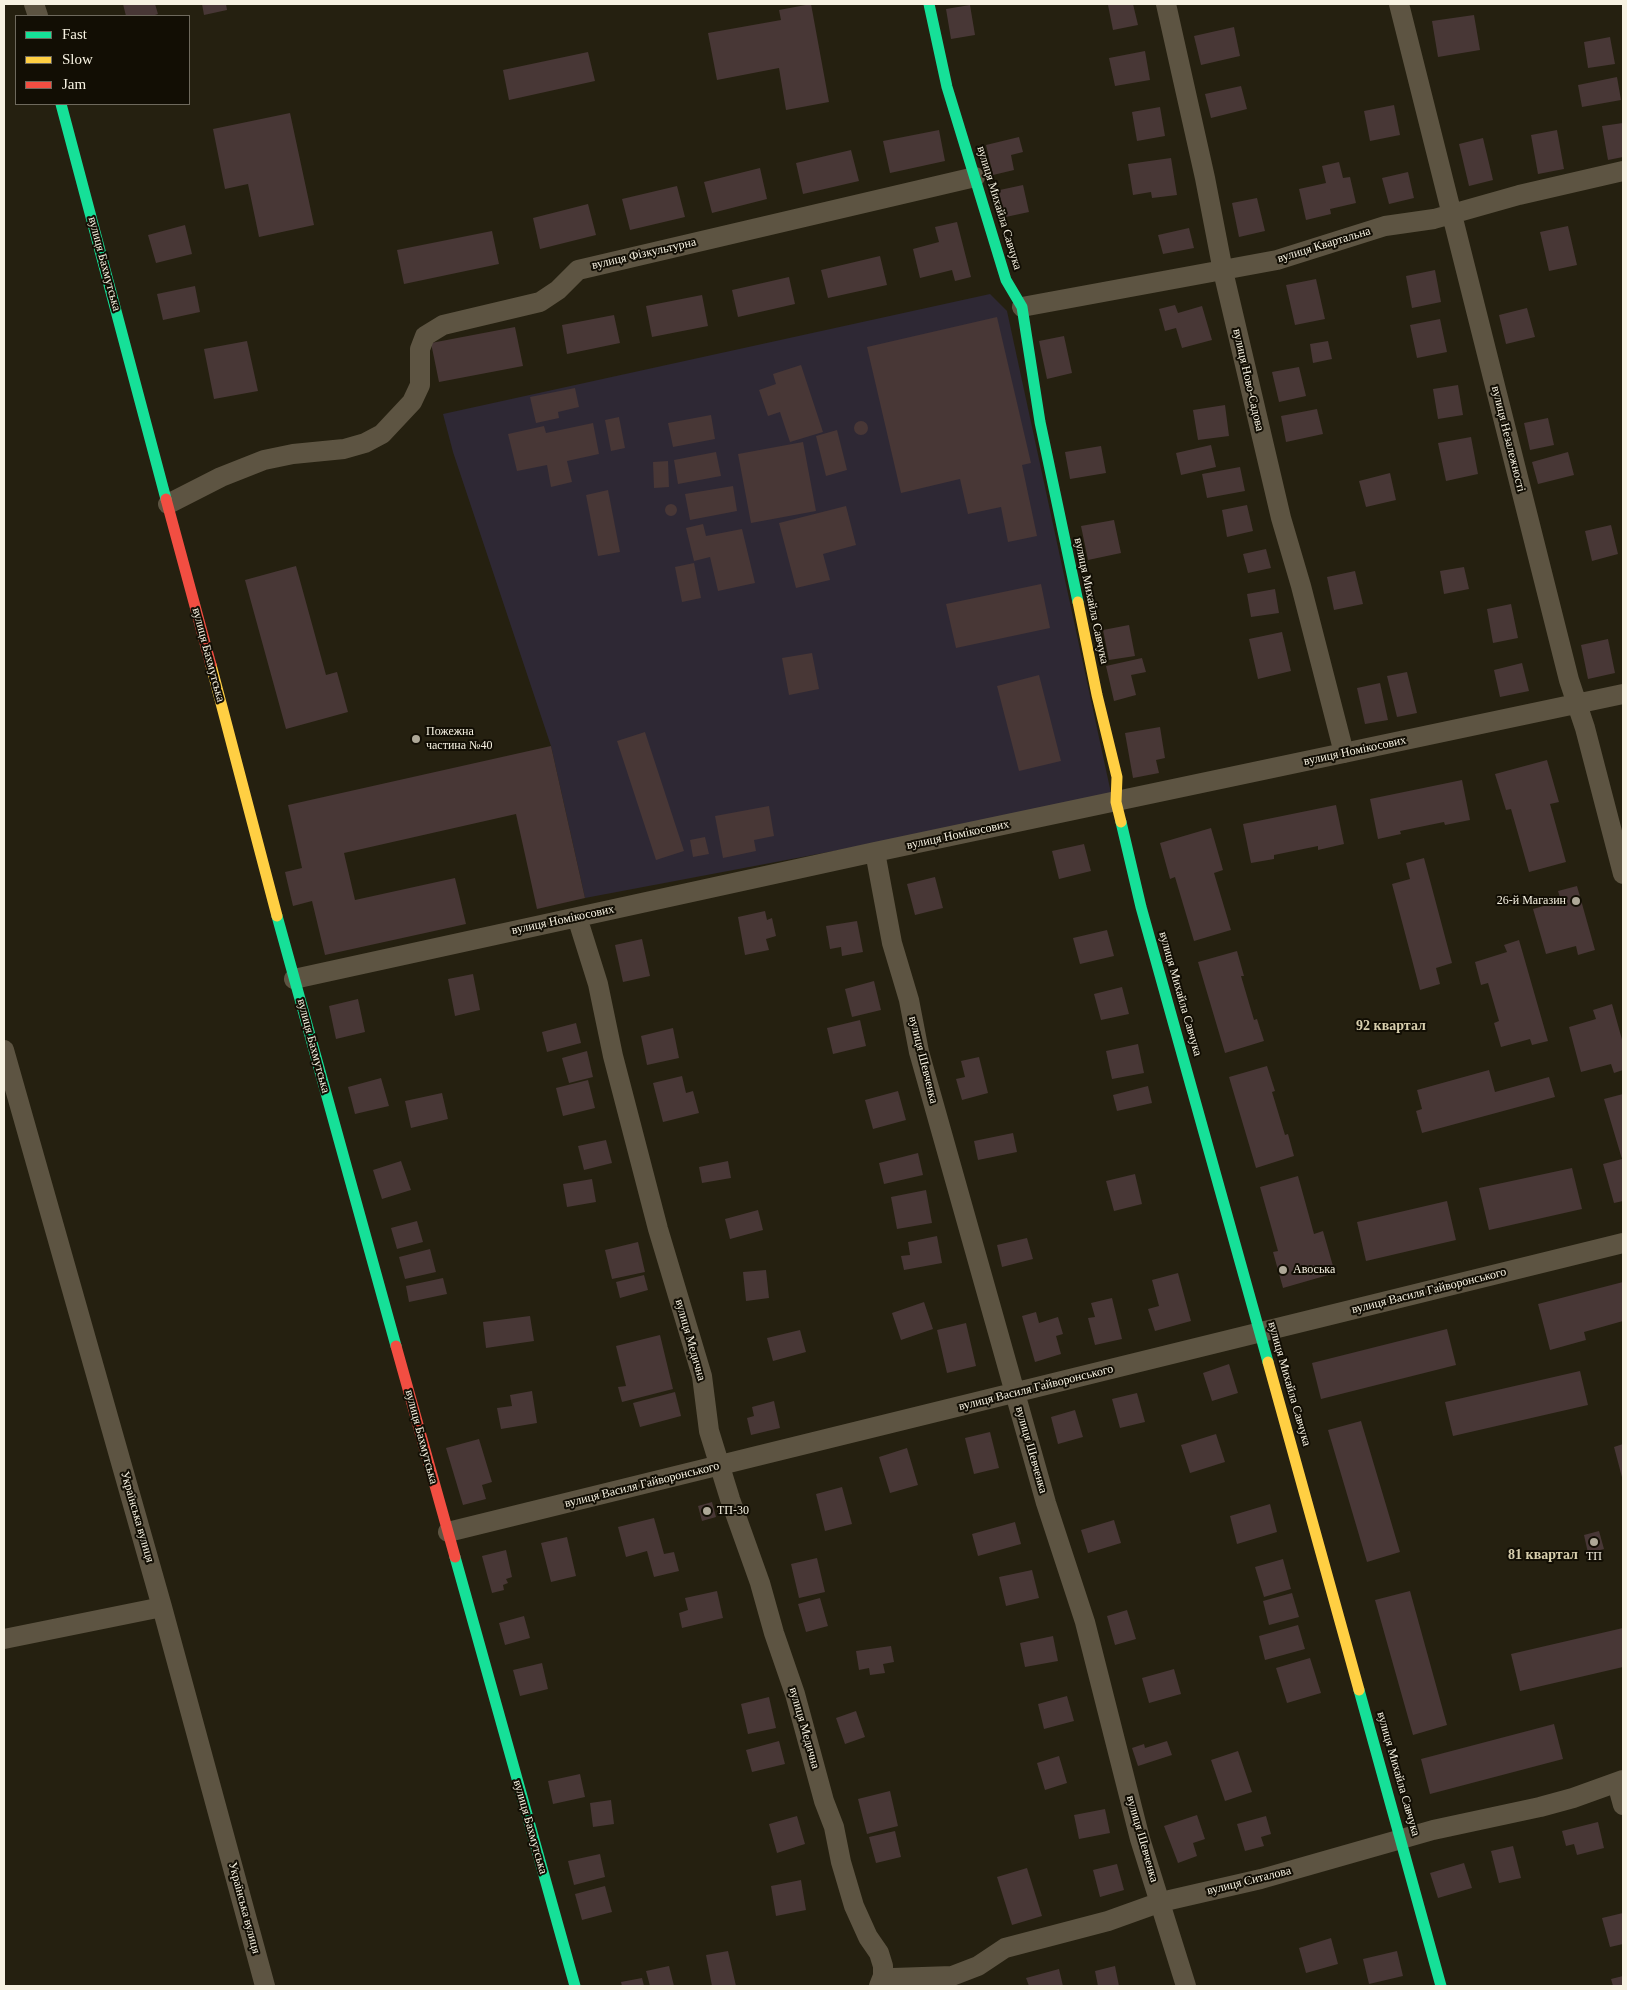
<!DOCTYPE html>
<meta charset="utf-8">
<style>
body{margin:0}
#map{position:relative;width:1627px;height:1990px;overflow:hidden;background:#252010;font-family:"Times New Roman",serif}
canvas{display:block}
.frame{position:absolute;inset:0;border:5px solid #f7f2e2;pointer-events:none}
.legend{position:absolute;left:15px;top:15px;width:175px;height:90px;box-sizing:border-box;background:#120e04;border:1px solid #6e695d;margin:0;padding:6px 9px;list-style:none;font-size:15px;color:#f7f2e2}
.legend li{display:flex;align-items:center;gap:10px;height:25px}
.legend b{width:25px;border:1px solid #6e695d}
</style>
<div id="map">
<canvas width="1627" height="1990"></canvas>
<div class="frame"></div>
<ul class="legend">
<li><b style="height:6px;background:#16e098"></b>Fast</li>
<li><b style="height:6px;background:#ffcf43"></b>Slow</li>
<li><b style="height:6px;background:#f24e42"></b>Jam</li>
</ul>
</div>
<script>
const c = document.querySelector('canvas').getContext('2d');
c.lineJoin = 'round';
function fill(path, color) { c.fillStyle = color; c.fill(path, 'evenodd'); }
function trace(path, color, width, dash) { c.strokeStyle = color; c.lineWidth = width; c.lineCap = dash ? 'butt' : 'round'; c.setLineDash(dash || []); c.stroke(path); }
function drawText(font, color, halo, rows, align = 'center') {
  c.font = font + ' "Times New Roman",serif'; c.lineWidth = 4; c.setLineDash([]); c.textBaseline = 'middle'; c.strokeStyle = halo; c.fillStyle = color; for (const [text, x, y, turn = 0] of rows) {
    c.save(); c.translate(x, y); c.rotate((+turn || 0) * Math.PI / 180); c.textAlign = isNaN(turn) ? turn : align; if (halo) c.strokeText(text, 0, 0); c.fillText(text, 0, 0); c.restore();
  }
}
fill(new Path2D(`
 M990,294L1007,311L1111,793L871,844L585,898L551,746L453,452L443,414Z`), '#2e2834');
fill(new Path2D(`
 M123,4H155L158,14L152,16H126Z
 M202,4H226L227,10L204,15Z
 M811,4L829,102L786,110L779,68L717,80L708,33L781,20L779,10Z
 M1112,4H1133L1138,25L1113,30L1108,5Z
 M970,5L975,35L951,39L946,9Z
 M1474,15L1480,50L1438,57L1432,21Z
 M1234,27L1240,56L1201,65L1194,36Z
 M1610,37L1615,64L1588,68L1584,42Z
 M1145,51L1150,80L1115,86L1109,58Z
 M588,52L595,81L509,100L503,70Z
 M1617,77L1621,100L1582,107L1578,85Z
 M1241,86L1247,109L1211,118L1205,94Z
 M1394,105L1400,135L1370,141L1364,111Z
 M1160,107L1165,136L1137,141L1132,112Z
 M290,113L314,225L259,237L248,184L225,189L213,129Z
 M1623,123V157L1608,160L1602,126Z
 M939,130L945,161L890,173L883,141Z
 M1557,130L1564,169L1538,174L1531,135Z
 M1019,137L1023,152L1011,155L1014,170L993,175L986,145Z
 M1483,138L1493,180L1469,186L1459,144Z
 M851,150L859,181L803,194L796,163Z
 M1171,158L1177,195L1152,198L1151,192L1133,195L1128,164Z
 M1339,162L1343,178L1350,177L1356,203L1330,209L1331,214L1306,220L1299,189L1326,183L1322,166Z
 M760,168L767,199L712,213L704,182Z
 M1408,172L1414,198L1389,204L1382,178Z
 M1023,185L1029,212L1001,218L995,191Z
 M677,186L685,217L630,230L622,199Z
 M1257,198L1265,231L1239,237L1232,203Z
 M588,204L596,235L540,249L533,218Z
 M957,222L971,277L955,281L952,270L920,278L913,249L939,242L935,227Z
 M185,225L192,254L156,263L148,235Z
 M1568,226L1577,265L1549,271L1540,232Z
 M1189,228L1194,248L1163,254L1158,235Z
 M492,231L499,264L404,284L397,250Z
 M880,256L887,285L828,298L821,270Z
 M1435,270L1441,302L1412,308L1406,276Z
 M789,277L795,304L738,317L732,290Z
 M1316,279L1325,319L1295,325L1286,285Z
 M195,286L200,312L163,320L157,294Z
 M702,295L708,326L652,337L646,306Z
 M1175,305L1178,313L1202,306L1212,340L1182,348L1176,328L1165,331L1159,309Z
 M1527,308L1535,337L1506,344L1499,315Z
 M614,315L620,343L567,354L562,325Z
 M997,317L1031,463L1022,465L1037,536L1008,542L1001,507L968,514L960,479L901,493L867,347Z
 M1440,319L1447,352L1417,358L1410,325Z
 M515,327L523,366L439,382L431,343Z
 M1064,336L1072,373L1047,379L1039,341Z
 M247,341L258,391L214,399L204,349Z
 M1328,341L1332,359L1313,363L1310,344Z
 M801,365L823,432L790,442L780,412L768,416L759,390L776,384L773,374Z
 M1299,367L1306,396L1279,402L1272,372Z
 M1458,385L1463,415L1438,419L1433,389Z
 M575,388L579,407L558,412L559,418L536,423L530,397Z
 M1225,405L1229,436L1198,440L1193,410Z
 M1317,409L1323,434L1286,442L1281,416Z
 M711,415L715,439L673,447L668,423Z
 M619,417L625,448L611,451L605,420Z
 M1548,418L1554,445L1530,450L1524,423Z
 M854 428a7 7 0 1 1 14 0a7 7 0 1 1-14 0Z
 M593,423L599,454L567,461L572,482L551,487L547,465L517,471L508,434L544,426L546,433Z
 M837,430L847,470L826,476L816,436Z
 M1471,437L1478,474L1446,481L1438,443Z
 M803,442L816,511L751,523L738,454Z
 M1211,445L1216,467L1181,475L1176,453Z
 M1101,446L1106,473L1070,479L1065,452Z
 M716,452L721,476L678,484L674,460Z
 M1568,452L1574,475L1538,484L1532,462Z
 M668,461L669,487L654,488L653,462Z
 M1240,467L1245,491L1207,498L1202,474Z
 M1390,473L1396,500L1366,507L1359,481Z
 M733,486L737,511L690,520L685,494Z
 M608,490L620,552L598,556L586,495Z
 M665 510a6 6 0 1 1 12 0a6 6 0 1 1-12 0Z
 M1247,505L1253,531L1227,537L1222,510Z
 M846,506L856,545L823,554L830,580L796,588L779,523Z
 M1114,520L1121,553L1088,560L1081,526Z
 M703,524L706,536L742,529L755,583L718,591L710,557L694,561L686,528Z
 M1611,525L1618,554L1592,561L1585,531Z
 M1266,549L1271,568L1248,573L1243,554Z
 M694,563L701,598L682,602L675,567Z
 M296,566L326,675L337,672L348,712L286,729L245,580Z
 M1464,567L1469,589L1444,594L1440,571Z
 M1355,571L1363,604L1334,610L1327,577Z
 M1041,584L1050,628L956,648L946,604Z
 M1275,589L1279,613L1251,617L1247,594Z
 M1511,604L1518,638L1493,643L1487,609Z
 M1129,625L1135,656L1109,660L1103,630Z
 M1282,632L1291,671L1258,679L1249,639Z
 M1608,639L1615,673L1588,679L1581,645Z
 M812,653L819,689L789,695L782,658Z
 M1142,658L1146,672L1131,675L1136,695L1114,701L1106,666Z
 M1522,663L1529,691L1500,697L1494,670Z
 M1407,672L1417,713L1397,717L1387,676Z
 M1039,675L1061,761L1019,771L997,686Z
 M1380,683L1388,720L1365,724L1357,688Z
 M1160,727L1165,758L1156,760L1159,773L1133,778L1125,733Z
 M645,732L684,851L656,860L617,741Z
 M551,746L585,898L537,909L516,814L344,853L355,900L455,878L466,924L325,955L312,901L293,906L285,872L302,868L288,805Z
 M1547,760L1559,802L1550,804L1566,862L1529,872L1511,809L1506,810L1495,774Z
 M1462,780L1470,820L1445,825L1444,822L1400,831L1401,834L1378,839L1370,799Z
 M1336,805L1344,844L1318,850V846L1274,855V859L1251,863L1243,824Z
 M769,806L774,836L754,840L756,851L723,858L715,816Z
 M1211,828L1223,870L1214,873L1231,930L1194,941L1175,877L1170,879L1160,843Z
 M705,837L709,854L693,857L690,840Z
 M1084,844L1091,871L1059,879L1052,851Z
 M1424,858L1452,963L1436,968L1440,984L1420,990L1392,884L1410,879L1406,863Z
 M935,877L943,908L915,915L907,884Z
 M1577,886L1595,950L1578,955L1576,946L1546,954L1533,909L1561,901L1558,891Z
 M765,911L767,920L772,918L776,936L766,939L769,950L745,955L738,917Z
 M857,921L863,952L842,956L841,947L830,949L826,926Z
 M1107,930L1114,956L1080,964L1073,938Z
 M642,939L650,976L623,982L615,945Z
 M1519,940L1548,1041L1532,1045L1530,1039L1501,1047L1494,1023L1499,1021L1488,983L1481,985L1475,962L1507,952L1504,945Z
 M1237,951L1244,976H1241L1254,1020L1257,1019L1264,1041L1225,1053L1198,962Z
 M473,974L480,1010L455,1016L448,979Z
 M874,981L881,1010L852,1017L845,989Z
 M1122,987L1129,1014L1101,1020L1094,994Z
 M358,999L365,1032L336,1039L329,1006Z
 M1612,1004L1623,1043V1070L1614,1073L1611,1064L1581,1072L1569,1027L1596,1019L1593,1010Z
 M860,1020L866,1046L833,1054L827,1028Z
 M576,1023L581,1043L547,1052L542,1032Z
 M673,1028L679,1058L647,1065L641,1036Z
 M1138,1044L1144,1073L1112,1079L1106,1051Z
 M587,1051L593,1077L569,1083L562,1058Z
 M979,1057L988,1093L962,1100L956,1079L965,1077L961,1061Z
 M1267,1066L1275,1091L1272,1092L1285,1135L1288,1134L1294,1156L1256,1168L1229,1077Z
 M1489,1070L1495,1092L1549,1077L1555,1097L1422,1133L1416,1111L1422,1109L1417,1090Z
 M682,1076L686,1093L693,1091L699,1113L663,1122L653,1083Z
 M381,1078L389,1106L355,1114L348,1087Z
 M588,1080L595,1108L563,1116L556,1088Z
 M1148,1086L1152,1103L1117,1111L1113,1095Z
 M898,1091L906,1120L873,1129L865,1100Z
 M442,1093L448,1119L411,1128L405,1101Z
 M1623,1094V1201L1614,1203L1603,1164L1622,1159L1604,1099Z
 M1013,1133L1017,1152L978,1160L974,1141Z
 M606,1140L612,1163L584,1170L578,1146Z
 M918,1153L923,1175L884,1184L879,1163Z
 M401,1161L411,1190L382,1199L373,1170Z
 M728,1161L731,1178L702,1183L699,1167Z
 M1572,1168L1582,1209L1489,1230L1479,1188Z
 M1135,1174L1142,1204L1114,1211L1106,1181Z
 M1298,1176L1314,1234L1323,1231L1335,1273L1283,1288L1273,1252L1278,1251L1260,1187Z
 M592,1179L596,1202L567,1207L563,1184Z
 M926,1190L932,1223L897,1229L891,1197Z
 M1447,1201L1456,1240L1366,1261L1357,1222Z
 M758,1210L763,1230L730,1239L725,1219Z
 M417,1221L423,1242L397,1249L391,1228Z
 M937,1236L942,1263L904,1270L901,1256L910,1255L908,1242Z
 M1027,1238L1033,1259L1002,1267L997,1245Z
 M638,1242L645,1272L612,1279L605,1250Z
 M430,1249L436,1272L405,1279L399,1257Z
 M766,1270L769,1298L746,1301L743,1272Z
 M1178,1273L1191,1321L1155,1331L1148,1309L1159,1306L1152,1280Z
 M644,1275L648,1290L620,1298L616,1282Z
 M443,1278L447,1294L409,1302L406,1286Z
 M1623,1282V1321L1584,1332L1586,1340L1550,1350L1538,1304Z
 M1112,1298L1122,1339L1095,1345L1088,1318L1095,1317L1091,1303Z
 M924,1302L933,1329L901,1340L892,1313Z
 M1036,1312L1039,1323L1058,1317L1063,1334L1056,1336L1061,1354L1035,1362L1022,1316Z
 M530,1316L534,1341L486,1348L483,1322Z
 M966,1323L976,1366L947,1373L937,1330Z
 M1447,1329L1456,1365L1321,1399L1312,1363Z
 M800,1330L806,1352L773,1361L767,1338Z
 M660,1335L673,1389L622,1402L618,1387L626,1386L616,1346Z
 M1229,1364L1238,1393L1212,1401L1203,1373Z
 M1580,1371L1588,1405L1453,1436L1445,1402Z
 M532,1391L537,1423L501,1429L497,1408L512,1406L510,1395Z
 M675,1392L681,1416L640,1427L633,1403Z
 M1137,1393L1145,1422L1120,1428L1112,1399Z
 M774,1401L780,1428L751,1435L747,1418L754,1416L752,1407Z
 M1075,1410L1083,1437L1058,1444L1051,1417Z
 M1361,1421L1400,1552L1367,1562L1328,1430Z
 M990,1432L999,1468L974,1474L965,1438Z
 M1216,1434L1225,1462L1190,1473L1181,1445Z
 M479,1439L492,1482L482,1485L486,1499L463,1505L446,1448Z
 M1623,1444V1481L1614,1447Z
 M907,1448L918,1485L890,1493L879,1457Z
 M842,1487L852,1524L825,1531L816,1494Z
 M712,1502L716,1517L702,1521L698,1506Z
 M1270,1504L1277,1532L1237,1544L1230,1516Z
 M654,1518L664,1554L674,1552L679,1571L654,1577L647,1551L626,1557L618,1527Z
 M1114,1520L1121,1543L1088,1553L1081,1530Z
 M1015,1522L1021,1544L978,1556L972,1534Z
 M1599,1531L1604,1549L1588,1553L1584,1535Z
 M567,1537L576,1576L551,1582L541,1543Z
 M506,1550L512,1577L506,1579L508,1583L503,1585L504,1590L492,1593L482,1556Z
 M817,1558L825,1592L799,1598L791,1564Z
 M1283,1559L1291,1589L1264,1597L1255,1567Z
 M1032,1570L1039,1598L1006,1606L999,1577Z
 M717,1591L723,1618L682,1628L679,1613L688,1610L685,1598Z
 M1410,1591L1447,1725L1413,1735L1375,1600Z
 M1292,1593L1299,1617L1269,1625L1263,1601Z
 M820,1598L828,1626L806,1632L798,1604Z
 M1127,1610L1136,1639L1115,1645L1107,1616Z
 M524,1616L530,1638L505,1645L499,1623Z
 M1298,1625L1305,1649L1265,1660L1259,1636Z
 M1623,1628V1667L1520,1691L1511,1654Z
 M1053,1636L1058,1661L1025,1667L1020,1643Z
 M891,1646L894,1662L883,1664L885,1673L870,1675L869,1668L859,1670L856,1651Z
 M1310,1658L1321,1693L1287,1703L1276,1668Z
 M542,1663L548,1689L520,1696L513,1670Z
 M1174,1669L1181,1694L1149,1703L1142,1678Z
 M1067,1696L1074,1721L1044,1729L1038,1704Z
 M769,1697L776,1728L748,1734L741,1704Z
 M856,1711L865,1737L845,1744L836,1718Z
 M1554,1724L1563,1759L1430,1794L1421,1759Z
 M779,1741L785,1764L752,1772L746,1750Z
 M1167,1741L1172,1755L1138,1766L1132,1748L1144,1744L1145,1748Z
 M1238,1751L1252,1792L1225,1801L1211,1760Z
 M1059,1756L1067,1783L1045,1790L1037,1763Z
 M580,1774L585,1797L553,1804L548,1781Z
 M890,1791L898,1826L867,1834L858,1799Z
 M611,1800L614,1824L593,1827L590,1803Z
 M1105,1809L1110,1833L1079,1839L1074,1815Z
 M1197,1815L1205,1839L1193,1843L1197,1856L1178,1863L1164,1826Z
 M797,1816L805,1844L777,1853L769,1824Z
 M1266,1816L1271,1834L1261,1837L1264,1846L1245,1851L1237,1824Z
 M1598,1822L1604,1848L1577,1855L1574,1844L1566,1846L1562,1831Z
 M895,1831L901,1857L876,1863L869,1837Z
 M1513,1846L1521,1878L1499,1883L1491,1851Z
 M600,1854L605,1877L574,1885L568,1861Z
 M1464,1863L1472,1888L1438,1898L1430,1873Z
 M1117,1864L1124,1890L1100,1897L1093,1870Z
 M1027,1868L1042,1916L1012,1925L997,1877Z
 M801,1880L806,1910L776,1916L771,1886Z
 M605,1886L612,1912L582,1920L575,1894Z
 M1623,1913V1944L1610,1947L1602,1918Z
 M1331,1938L1338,1964L1306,1973L1299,1948Z
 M728,1951L736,1986H712L706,1955Z
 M1397,1951L1403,1976L1369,1984L1363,1959Z
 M669,1966L674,1986H650L646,1971Z
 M1115,1966L1119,1986H1098L1095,1971Z
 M1059,1969L1063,1986H1029L1026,1978Z
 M1623,1976V1986H1613L1611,1979Z
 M642,1978L644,1986H622L621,1982Z`), '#483736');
trace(new Path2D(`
 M34,4L38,16
 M1166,4L1205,178L1223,271L1281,518L1301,586L1344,753
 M1399,4L1569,680L1585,728L1623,874
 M1022,307L1277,260L1385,226L1434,219L1519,195L1623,171
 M168,504L221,477L264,460L293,454L344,449L365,443L382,434L412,402L420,385V349L425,336L443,325L540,302L558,290L578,270L975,177
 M875,852L892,943L909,1000L919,1052L1046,1503L1085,1622L1140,1839L1186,1986
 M577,917L598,984L613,1056L658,1229L702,1376L709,1431L730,1499L760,1583L774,1633L795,1694L824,1801L834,1827L841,1862L854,1906L868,1937L879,1953L883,1966V1976L879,1986
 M294,979L875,852L1623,694
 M4,1050L162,1607L265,1986
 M448,1532L1623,1243
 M4,1639L162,1607
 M1617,1783L1623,1805
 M880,1986L893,1978L952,1976L978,1966L1005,1948L1108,1921L1161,1902L1261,1879L1433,1830L1540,1807L1573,1798L1623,1780`), '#5d5442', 20);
trace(new Path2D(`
 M929,4L947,87L1006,280L1022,307L1040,422L1078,602
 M61,104L166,499
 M1121,822L1141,907L1268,1362
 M277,916L396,1346
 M455,1557L575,1986
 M1359,1690L1441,1986`), '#16e098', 11);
trace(new Path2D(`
 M1078,602L1097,695L1117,777L1116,802L1121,822
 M211,665L277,916
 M1268,1362L1359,1690`), '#ffcf43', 11);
trace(new Path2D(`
 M166,499L211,665
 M396,1346L455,1557`), '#f24e42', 11);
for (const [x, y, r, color] of [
 [416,739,5,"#aea898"],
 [1576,901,5,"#aea898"],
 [1283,1270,5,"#aea898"],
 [707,1511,5,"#aea898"],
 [1594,1542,5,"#aea898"]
]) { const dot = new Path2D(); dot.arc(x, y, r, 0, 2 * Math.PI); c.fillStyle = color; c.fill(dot); trace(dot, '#120e04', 2); }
drawText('12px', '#f7f2e2', '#120e04', [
 ["вулиця Михайла Савчука",999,208,73],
 ["вулиця Квартальна",1324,245,-17],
 ["вулиця Фізкультурна",644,254,-13],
 ["вулиця Бахмутська",104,264,75],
 ["вулиця Ново-Садова",1248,380,77],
 ["вулиця Незалежності",1508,439,76],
 ["вулиця Михайла Савчука",1091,601,78],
 ["вулиця Бахмутська",208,655,75],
 ["вулиця Номікосових",1355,751,-12],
 ["вулиця Номікосових",958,835,-12],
 ["вулиця Номікосових",563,920,-12],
 ["вулиця Михайла Савчука",1180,994,74],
 ["вулиця Бахмутська",313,1046,75],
 ["вулиця Шевченка",923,1060,76],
 ["вулиця Василя Гайворонського",1429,1291,-14],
 ["вулиця Медична",690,1340,74],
 ["вулиця Михайла Савчука",1289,1384,74],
 ["вулиця Василя Гайворонського",1036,1388,-14],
 ["вулиця Бахмутська",421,1437,75],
 ["вулиця Шевченка",1031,1450,74],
 ["вулиця Василя Гайворонського",642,1485,-14],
 ["Українська вулиця",137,1517,74],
 ["вулиця Медична",804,1728,74],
 ["вулиця Михайла Савчука",1398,1774,74],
 ["вулиця Бахмутська",530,1827,74],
 ["вулиця Шевченка",1142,1839,74],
 ["вулиця Ситалова",1249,1881,-14],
 ["Українська вулиця",244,1908,75]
]);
drawText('12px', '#f7f2e2', '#120e04', [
 ["Пожежна",426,732],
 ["частина №40",426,746],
 ["26-й Магазин",1566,901,"right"],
 ["Авоська",1293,1270],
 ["ТП-30",717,1511],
 ["ТП",1594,1557,"center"]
], 'left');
drawText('bold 14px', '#d8cfae', '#120e04', [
 ["92 квартал",1391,1026],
 ["81 квартал",1543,1555]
]);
</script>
